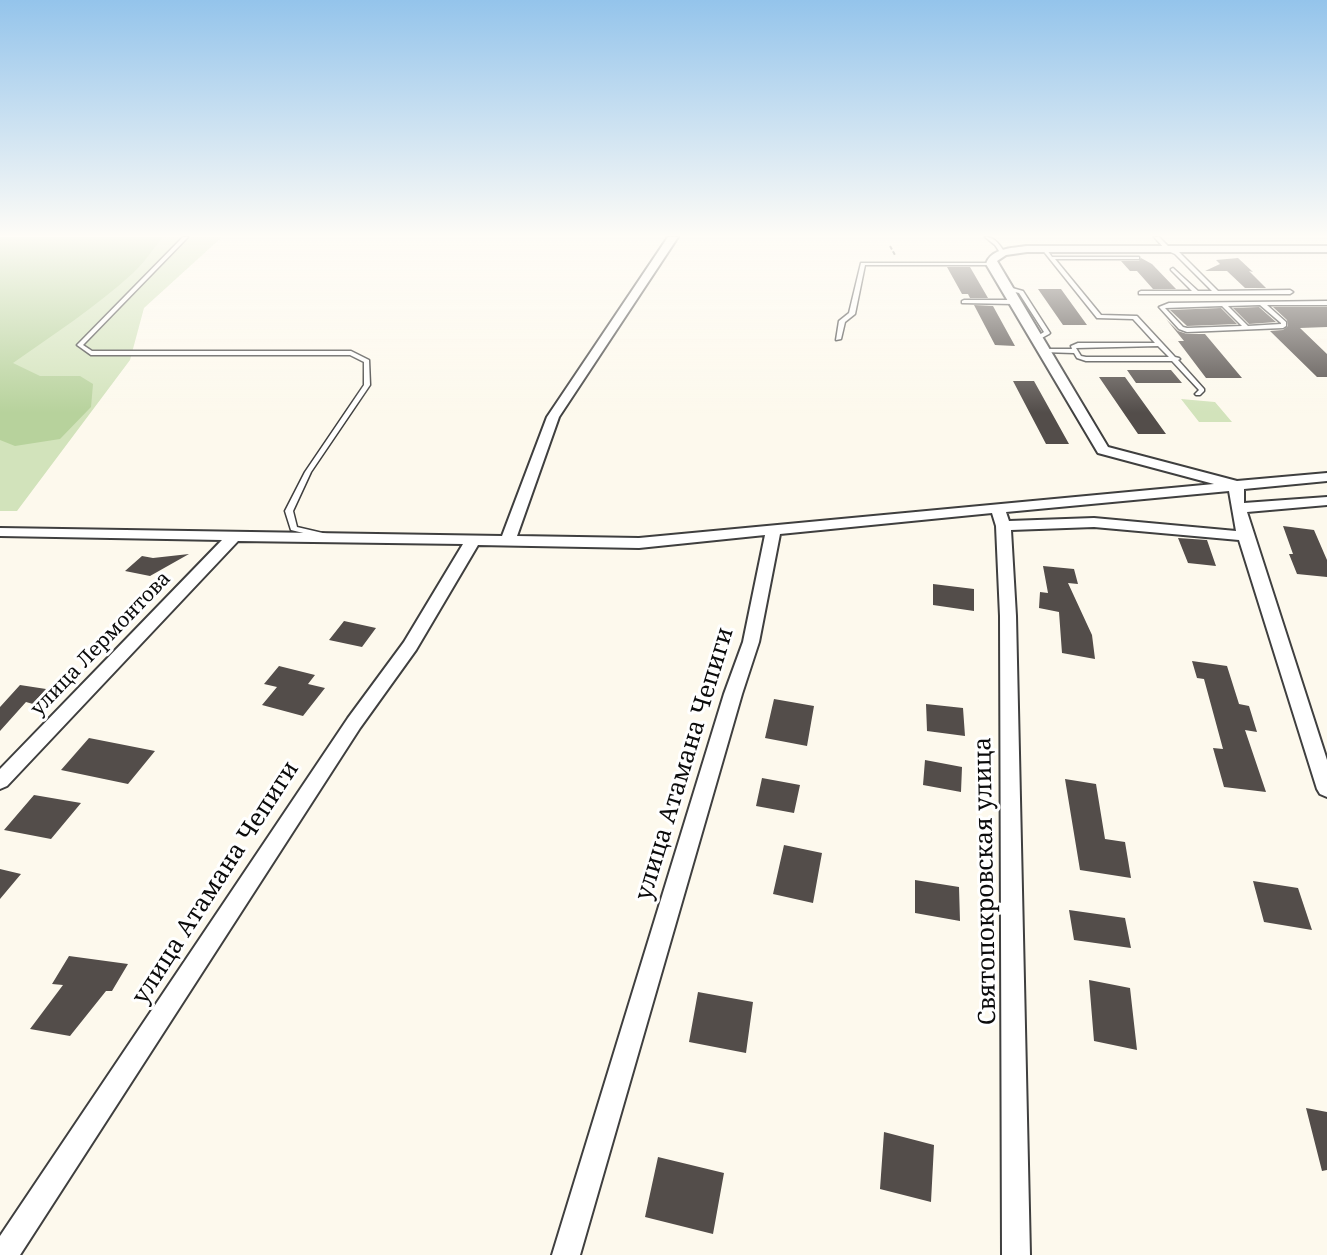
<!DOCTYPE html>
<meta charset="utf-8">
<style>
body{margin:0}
canvas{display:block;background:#fdf9ed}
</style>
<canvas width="1327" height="1255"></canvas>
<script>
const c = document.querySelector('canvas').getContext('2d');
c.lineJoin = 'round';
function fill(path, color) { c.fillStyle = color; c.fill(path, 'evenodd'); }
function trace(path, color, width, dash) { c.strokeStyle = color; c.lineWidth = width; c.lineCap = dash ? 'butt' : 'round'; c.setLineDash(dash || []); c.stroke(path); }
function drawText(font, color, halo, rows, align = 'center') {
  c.font = font + ' "Noto Serif",serif'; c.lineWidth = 6; c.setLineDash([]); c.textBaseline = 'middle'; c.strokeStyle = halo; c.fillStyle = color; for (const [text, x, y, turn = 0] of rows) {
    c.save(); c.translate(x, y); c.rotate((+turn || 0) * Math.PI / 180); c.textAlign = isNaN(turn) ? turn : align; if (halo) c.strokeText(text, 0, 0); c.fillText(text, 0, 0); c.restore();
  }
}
fill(new Path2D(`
 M0,237H222L144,308L130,360L17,511H0Z
 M1181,399L1215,402L1232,422H1199Z`), '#d2e3bb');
fill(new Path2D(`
 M0,237H163C153,249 144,263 133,273C96,307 54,334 13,363L40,376H80L93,384L91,407L60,439L15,446L0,440Z`), '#b7d29c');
fill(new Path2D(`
 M1141,258L1152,264L1176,289H1153L1137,271H1130L1121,261H1139Z
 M1238,258L1253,272L1249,271L1266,288H1245L1227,271H1205L1220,264L1216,260Z
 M947,267H970L988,298H970L968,294H962Z
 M1038,289H1061L1087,325H1063Z
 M974,305L993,306L1015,346L995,345Z
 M1259,307L1276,322L1249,324L1233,308Z
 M1273,307H1327V327L1300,328L1327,354V377H1317L1270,331L1283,330L1288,326L1287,320Z
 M1221,308L1237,324L1187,326L1170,310Z
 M1166,319L1178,331L1187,334H1205L1242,378H1206L1178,341H1184Z
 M1127,370H1171L1182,383H1136Z
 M1099,377H1125L1166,434H1138Z
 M1013,381H1034L1069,444H1046Z
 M1283,526L1314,530L1327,560V577L1297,574L1289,554H1293Z
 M1178,538L1207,540L1216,566L1188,563Z
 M189,554L150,576L125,571L142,556L153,558Z
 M1043,566L1074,569L1078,584L1068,583L1092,635L1095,659L1062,653L1059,612L1039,608L1040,592L1048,593Z
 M933,584L974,589V611L933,605Z
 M344,621L376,628L362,647L329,640Z
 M1192,661L1227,666L1239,704L1249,706L1257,732L1245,730L1266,792L1224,787L1213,748L1223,749L1204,679L1197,678Z
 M279,666L315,675L308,684L325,688L303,716L262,705L277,687L264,684Z
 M20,685L46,689L33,704L26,702L0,731V707Z
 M774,699L814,706L807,746L765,738Z
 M926,704L963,708L965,736L927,731Z
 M89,738L155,751L128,784L61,770Z
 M925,760L962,767L961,792L923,785Z
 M762,778L800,785L794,813L756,806Z
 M1065,779L1096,784L1105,839L1125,842L1131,878L1080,870Z
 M34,795L81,803L51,839L4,830Z
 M784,845L822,853L813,903L773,894Z
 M0,869L21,874L0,899Z
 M915,880L959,887L960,921L915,913Z
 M1253,881L1298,888L1312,930L1264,922Z
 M1069,910L1125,918L1131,948L1074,940Z
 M69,956L128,964L112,991H106L70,1036L30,1029L63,985L52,984Z
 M1089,980L1130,988L1137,1050L1094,1041Z
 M698,992L753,1002L746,1053L689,1042Z
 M1306,1108L1327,1112V1170L1322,1171Z
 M884,1132L934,1145L931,1202L880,1189Z
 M658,1157L724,1173L713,1234L645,1217Z`), '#534d4a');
const service = new Path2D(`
 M183,237H188L83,345L92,351H351L369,360L370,385L311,472L293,511L297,527L327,534L328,536L327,538H324L291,530L285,511L305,472L364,385V362L350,355H91L77,345Z
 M985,237C995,237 1000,245 1005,253V254H1001L995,245Z
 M1154,237H1159L1170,248L1179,252L1218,291L1290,290L1293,292L1290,294H1139V292L1141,291H1192L1171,270V269L1173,268L1198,291H1212L1175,254L1166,250Z
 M1041,247H1045L1052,257H1139V259H1055L1101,315L1137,316L1175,357L1179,358L1180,359L1178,360L1204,389V391L1200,395H1196L1195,394L1199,390L1172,361H1086L1077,358L1074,353L1042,352V350L1044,349H1072L1071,346L1078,343H1155L1133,319L1097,318L1041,248ZM1158,346L1169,357H1086L1081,356L1076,348Z
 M861,263H991L993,264L991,265H865L855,314L845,322L841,339L836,340L839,321L849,313Z
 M1005,286L1023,291L1050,333L1049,334L1038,340H1034V338L1044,332L1019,293L1003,289V287Z
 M964,300H1014L1017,302L1014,304L962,303V301Z
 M1327,301V305H1267L1286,322V326L1283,328L1187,332L1179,329L1159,307L1169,303ZM1260,305L1281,323V324L1248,326L1228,306ZM1222,306L1242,326L1187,328L1183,327L1165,308Z`);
const minor = new Path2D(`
 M668,237H678L559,417L517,536L639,538L1214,484L1098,453L986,264C991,248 1013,248 1027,246H1327V252H1027L1006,255L997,261L1108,447L1237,481L1327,473V481L1244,489V503L1327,497V505L1247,512L1327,760V797L1320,794L1317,789L1239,540L1094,527L1011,530L1016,616L1030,1255H1002L1000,616L996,526L992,513L780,534L759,642L742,694L580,1255H552L724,694L743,642L765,535L639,548L478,545L416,650L360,728L20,1255H0V1236L348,718L404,642L463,544L238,541L7,786L0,789V769L222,540L0,536V528L502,536L547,417ZM1229,491L1236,531L1094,518L1009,521L1006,512Z`);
trace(service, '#3f3f3f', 3);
trace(minor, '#3f3f3f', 4);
trace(new Path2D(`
 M890,246L895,255`), '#2e2e2e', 2, [4, 2]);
fill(service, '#fff');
fill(minor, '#fff');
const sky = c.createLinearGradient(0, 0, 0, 413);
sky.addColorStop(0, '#94c4eb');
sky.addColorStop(0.57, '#fefcf7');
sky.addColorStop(1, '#fefcf700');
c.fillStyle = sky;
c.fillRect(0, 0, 1327, 413);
drawText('20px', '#0c0c0c', '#fff', [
 ["улица Лермонтова",101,644,-46]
]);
drawText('24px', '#0c0c0c', '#fff', [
 ["улица Атамана Чепиги",685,764,-73],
 ["Святопокровская улица",986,881,-91],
 ["улица Атамана Чепиги",216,883,-57]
]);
</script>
